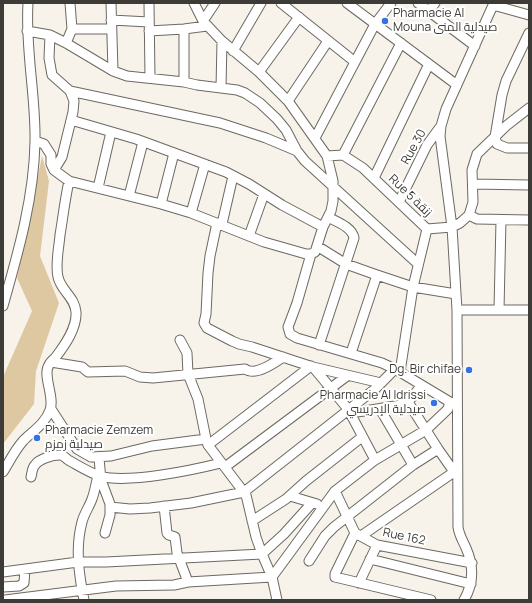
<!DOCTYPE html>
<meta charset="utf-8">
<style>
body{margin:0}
#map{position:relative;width:532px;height:603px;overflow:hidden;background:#f7f2ea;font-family:Manrope,sans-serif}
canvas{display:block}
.frame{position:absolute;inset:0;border:4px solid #3c3b37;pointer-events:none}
</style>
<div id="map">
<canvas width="532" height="603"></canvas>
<div class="frame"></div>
</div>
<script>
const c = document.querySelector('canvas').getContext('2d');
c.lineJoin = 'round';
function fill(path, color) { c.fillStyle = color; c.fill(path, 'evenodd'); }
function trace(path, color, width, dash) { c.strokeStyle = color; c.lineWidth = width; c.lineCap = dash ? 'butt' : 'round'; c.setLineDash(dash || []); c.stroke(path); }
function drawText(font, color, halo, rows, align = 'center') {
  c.font = font + ' Manrope,Cairo,sans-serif'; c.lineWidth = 4; c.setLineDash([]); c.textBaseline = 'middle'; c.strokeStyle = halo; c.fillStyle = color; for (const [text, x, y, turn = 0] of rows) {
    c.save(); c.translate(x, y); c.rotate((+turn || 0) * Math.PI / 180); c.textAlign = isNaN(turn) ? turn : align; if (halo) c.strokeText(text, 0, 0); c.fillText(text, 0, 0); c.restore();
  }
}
fill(new Path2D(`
 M42,156L49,181L40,256L59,303L36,371L34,404L3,444V377L32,311L17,278Z`), '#dec8a2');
const minor = new Path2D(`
 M111,3L113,71
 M149,3L150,78
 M194,3L203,21L222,41L259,72L288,101L327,156L333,181V201L331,211L323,227L315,252L311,254L297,303L288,327L290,334L297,338L382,363L395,369L450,402L456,404
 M281,3L355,62
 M347,3L457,85
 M418,3L475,46
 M493,5L529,15
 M429,11L435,3
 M111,20L149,22
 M203,21L215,3
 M72,29H111
 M27,31L50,35L66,43L113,71L127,76L184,82L197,85L237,90L245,93L260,103L277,119L286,130L297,151L305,161L418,264
 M149,31L184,29L207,26
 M529,33L506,81L502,95L495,137L497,144L507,148H529
 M50,35L49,58L52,75L70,91L74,101L73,112L62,157L54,170
 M66,43L72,29L70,3
 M233,51L261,3
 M259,72L299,17
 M184,82V29
 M221,88L222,41
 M70,91L220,123L266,138L297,151
 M288,101L328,41
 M71,120L136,139L226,172L249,184L282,205L323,227
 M315,138L375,24L391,3
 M35,141L44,144L51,155V164L54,170L69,181L161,204L191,213L264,242L306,254H311
 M343,155L401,43
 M327,156L343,155L363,168L427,229L452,227L460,223L469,215L473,202L472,170L477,154L506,126L529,108
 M374,178L429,64
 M473,184L529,185
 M98,188L111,132
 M129,196L143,142
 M399,202L427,145L441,126
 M161,204L174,153
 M191,213L205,164
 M469,215L477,219L529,220
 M217,223L210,256L208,273L206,314L204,323L207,328L232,341L239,344L252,347L313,367L381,383
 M222,224L233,176
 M249,236L264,194
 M317,246L346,264L374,274L413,287L456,294
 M3,306C18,253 34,198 35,142C36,96 25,49 28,3
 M457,310H529
 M499,310L501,220
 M180,340L187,353L188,374L198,399L206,439L208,445L246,495L256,537L262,554L272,577L277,600
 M319,345L354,238C352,227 337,222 328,217
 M351,353L377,275
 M51,362L82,367L88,372L125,371L140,377L153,378L245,369C247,370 248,371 250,371C259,373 276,362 283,357
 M313,367L348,409L375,460
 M400,372L413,287L427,229
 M408,402L438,449L457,476
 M51,409L77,449L91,457L111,456L152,446L206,439
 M348,409L356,412L365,411L401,405L408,402L421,386
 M380,409L413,465
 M208,445L311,366
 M99,458L101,480L110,504V515L105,533
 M225,467L347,376
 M3,472C9,462 15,450 23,441C33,431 45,424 50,410C55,397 42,375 49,365C50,362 53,360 55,358C65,345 77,328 76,312C75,297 61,291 58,277C55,264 59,248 60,235C63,217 65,199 69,181
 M31,477C32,473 32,468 35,465C39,459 52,455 60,455C64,455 66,459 70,461C79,466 90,473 100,476C127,484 193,470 221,463
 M335,491L355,533L377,545L472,563
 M290,496L317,504
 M164,506L167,533L169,535L175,537L177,553L188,582
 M110,507L130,509L150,508L191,503L244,492L375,389L395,369
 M252,521L286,499L306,481L362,437
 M355,533L335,574V577L431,600
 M361,536L454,472
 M370,559L471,584
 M309,561L325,536L334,527L413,465L438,449
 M3,572L78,562H106L262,554L284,534L312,503
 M359,583L377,545
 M3,587L19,586L24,583L25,569
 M5,600L116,586L174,585L188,582L272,577L335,491L375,460L426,430L448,409L450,402
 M84,600C79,575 75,548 82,522C84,514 89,507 92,499C95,491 96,483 98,475
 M464,600C474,583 474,566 466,548C463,541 459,535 458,527L457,310L452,227L440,136L441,126L446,109L494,3`);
trace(minor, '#6d6962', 11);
trace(minor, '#fff', 9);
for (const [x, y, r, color] of [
 [385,21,4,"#3672e1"],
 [469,370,4,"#3672e1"],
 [434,403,4,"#3672e1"],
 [37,438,4,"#3672e1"]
]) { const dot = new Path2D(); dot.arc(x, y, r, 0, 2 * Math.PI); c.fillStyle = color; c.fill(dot); trace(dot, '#fff', 1.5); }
drawText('12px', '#3c3b37', '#fff', [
 ["Pharmacie Al",393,14],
 ["Mouna صيدلية المنى",393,28],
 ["Dg. Bir chifae",461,370,"right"],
 ["Pharmacie Al Idrissi",426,396,"right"],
 ["صيدلية الإدريسي",426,410,"right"],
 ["Pharmacie Zemzem",45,431],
 ["صيدلية زمزم",45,445]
], 'left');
drawText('12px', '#3c3b37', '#fff', [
 ["Rue 30",414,147,-61],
 ["Rue 5 زنقة",410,196,44],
 ["Rue 162",404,537,12]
]);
</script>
